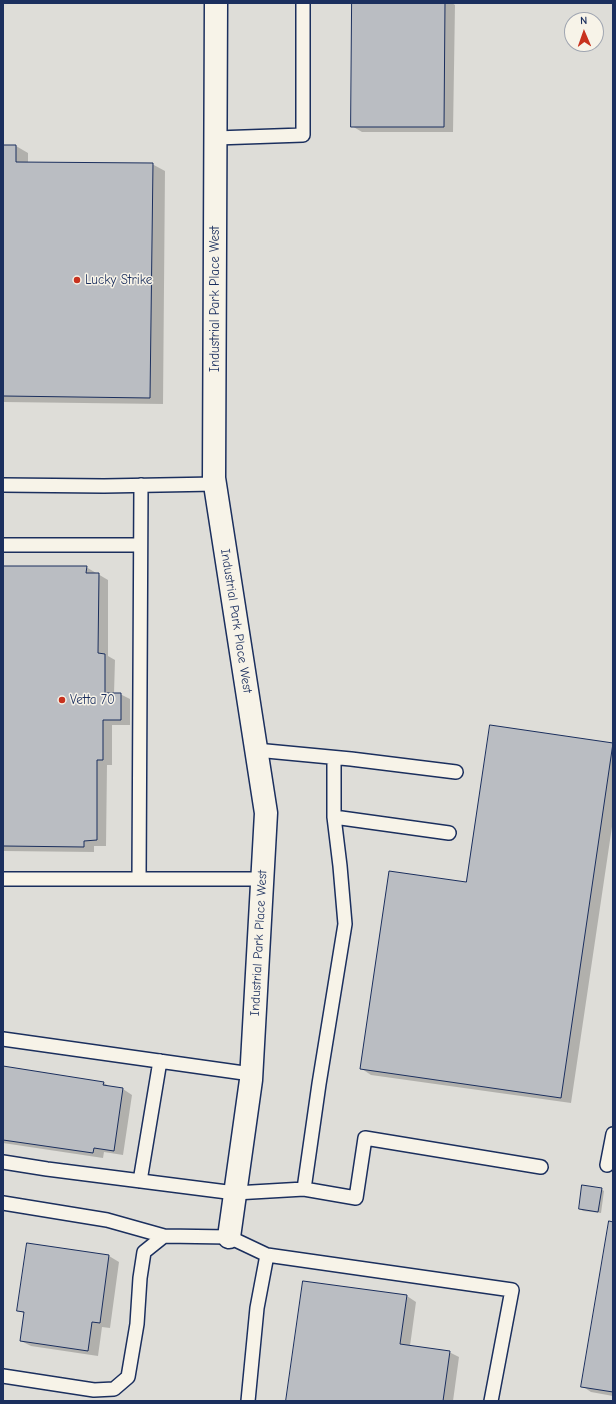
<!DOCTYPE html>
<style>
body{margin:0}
#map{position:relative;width:616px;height:1404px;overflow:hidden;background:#eeebe2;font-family:"Comic Neue",sans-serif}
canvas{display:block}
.frame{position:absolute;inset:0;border:4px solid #1b2f5e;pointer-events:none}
.north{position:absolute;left:564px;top:12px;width:40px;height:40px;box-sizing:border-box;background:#f7f3e8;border:1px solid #9fa5b1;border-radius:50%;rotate:358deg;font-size:11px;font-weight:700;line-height:16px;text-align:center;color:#1b2f5e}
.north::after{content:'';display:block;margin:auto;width:14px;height:18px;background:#c8321e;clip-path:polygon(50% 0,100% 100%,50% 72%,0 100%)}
</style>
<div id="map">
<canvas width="616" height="1404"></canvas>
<div class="frame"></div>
<div class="north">N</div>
</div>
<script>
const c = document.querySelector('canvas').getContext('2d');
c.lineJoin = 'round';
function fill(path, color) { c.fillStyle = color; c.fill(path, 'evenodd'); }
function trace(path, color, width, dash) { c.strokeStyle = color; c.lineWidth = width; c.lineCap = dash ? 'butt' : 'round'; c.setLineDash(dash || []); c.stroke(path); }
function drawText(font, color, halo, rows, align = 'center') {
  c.font = font + ' "Comic Neue",sans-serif'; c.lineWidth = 3; c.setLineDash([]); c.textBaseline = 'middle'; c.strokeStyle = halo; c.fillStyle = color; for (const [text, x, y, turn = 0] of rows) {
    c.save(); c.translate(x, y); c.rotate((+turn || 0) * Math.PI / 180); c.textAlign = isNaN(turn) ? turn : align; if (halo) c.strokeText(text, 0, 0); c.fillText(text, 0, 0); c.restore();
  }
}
fill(new Path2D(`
 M3,3H613V1401H3ZM572,20H596V44H572Z`), '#deddd8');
fill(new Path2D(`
 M353,3H452L455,5L453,132H362L352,126Z
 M3,146H16L28,153V163L152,164L165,171L163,404L3,402Z
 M3,567H86L108,580V656L115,660L114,694H120L130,699V725H112V765H107L106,846H94V852L3,851Z
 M491,726L613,744V820L571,1103L371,1075L362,1069L467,883Z
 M3,1067L104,1083L112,1088L123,1089L132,1095L123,1155L104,1152L103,1158L3,1143Z
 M601,1189L604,1191L601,1213L583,1211L580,1209Z
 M613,1223V1396L591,1392L582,1386Z
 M28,1245L109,1256L119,1262L110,1328L102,1327L98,1356L31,1346L21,1341L25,1314L18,1310Z
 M407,1296L416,1302L410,1346L449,1352L459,1357L453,1401H287Z`), '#0003');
const building = new Path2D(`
 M352,3H445L444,127H351Z
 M3,145H16V162L153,163L150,398L3,396Z
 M3,566H87L86,573H99L98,653L105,654V693H121V720H103V760H97V840L84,841V847L3,846Z
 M490,725L613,743L561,1098L360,1069L389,871L466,882Z
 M3,1066L104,1082L103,1085L123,1088L114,1151L94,1148L93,1153L3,1140Z
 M582,1185L602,1188L598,1212L579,1209Z
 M609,1221L613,1222V1392L581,1387Z
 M27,1243L109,1255L100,1323L92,1322L88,1351L20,1341L24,1312L17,1311Z
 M303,1281L407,1295L400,1344L450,1351L443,1401H286Z`);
fill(building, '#babdc2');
trace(building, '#1b2f5e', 1);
const service = new Path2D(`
 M216,138L303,135V3
 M3,485L104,486L216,484
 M3,545H140
 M256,750L351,759L456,772
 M334,758V817L449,833
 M3,879H262
 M139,879L141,485
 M3,1039L251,1074
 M3,1162L47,1169L235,1193L304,1189L319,1084L345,924L340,866L334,817
 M607,1165L613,1134
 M140,1181L160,1061
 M304,1189L356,1198L365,1138L541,1167
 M3,1203L107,1220L164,1236L229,1237L267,1255L512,1290L491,1401
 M3,1376L94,1390L114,1389L128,1377L137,1324L140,1278L144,1252L164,1236
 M248,1401L257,1308L267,1255`);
const minor = new Path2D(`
 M216,3L214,478L266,813L251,1080L229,1237`);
trace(service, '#1b2f5e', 16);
trace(minor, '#1b2f5e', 25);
trace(service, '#f7f3e8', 13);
trace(minor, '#f7f3e8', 22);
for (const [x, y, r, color] of [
 [77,280,4,"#c8321e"],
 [62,700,4,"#c8321e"]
]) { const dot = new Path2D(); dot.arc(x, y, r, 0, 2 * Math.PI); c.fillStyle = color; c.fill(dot); trace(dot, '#f7f3e8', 1.5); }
drawText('13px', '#1b2f5e', '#f7f3e8', [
 ["Lucky Strike",85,280],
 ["Vetta 70",70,700]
], 'left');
drawText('13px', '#1b2f5e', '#f7f3e8', [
 ["Industrial Park Place West",215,299,-90],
 ["Industrial Park Place West",236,621,81],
 ["Industrial Park Place West",259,943,-87]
]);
</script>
